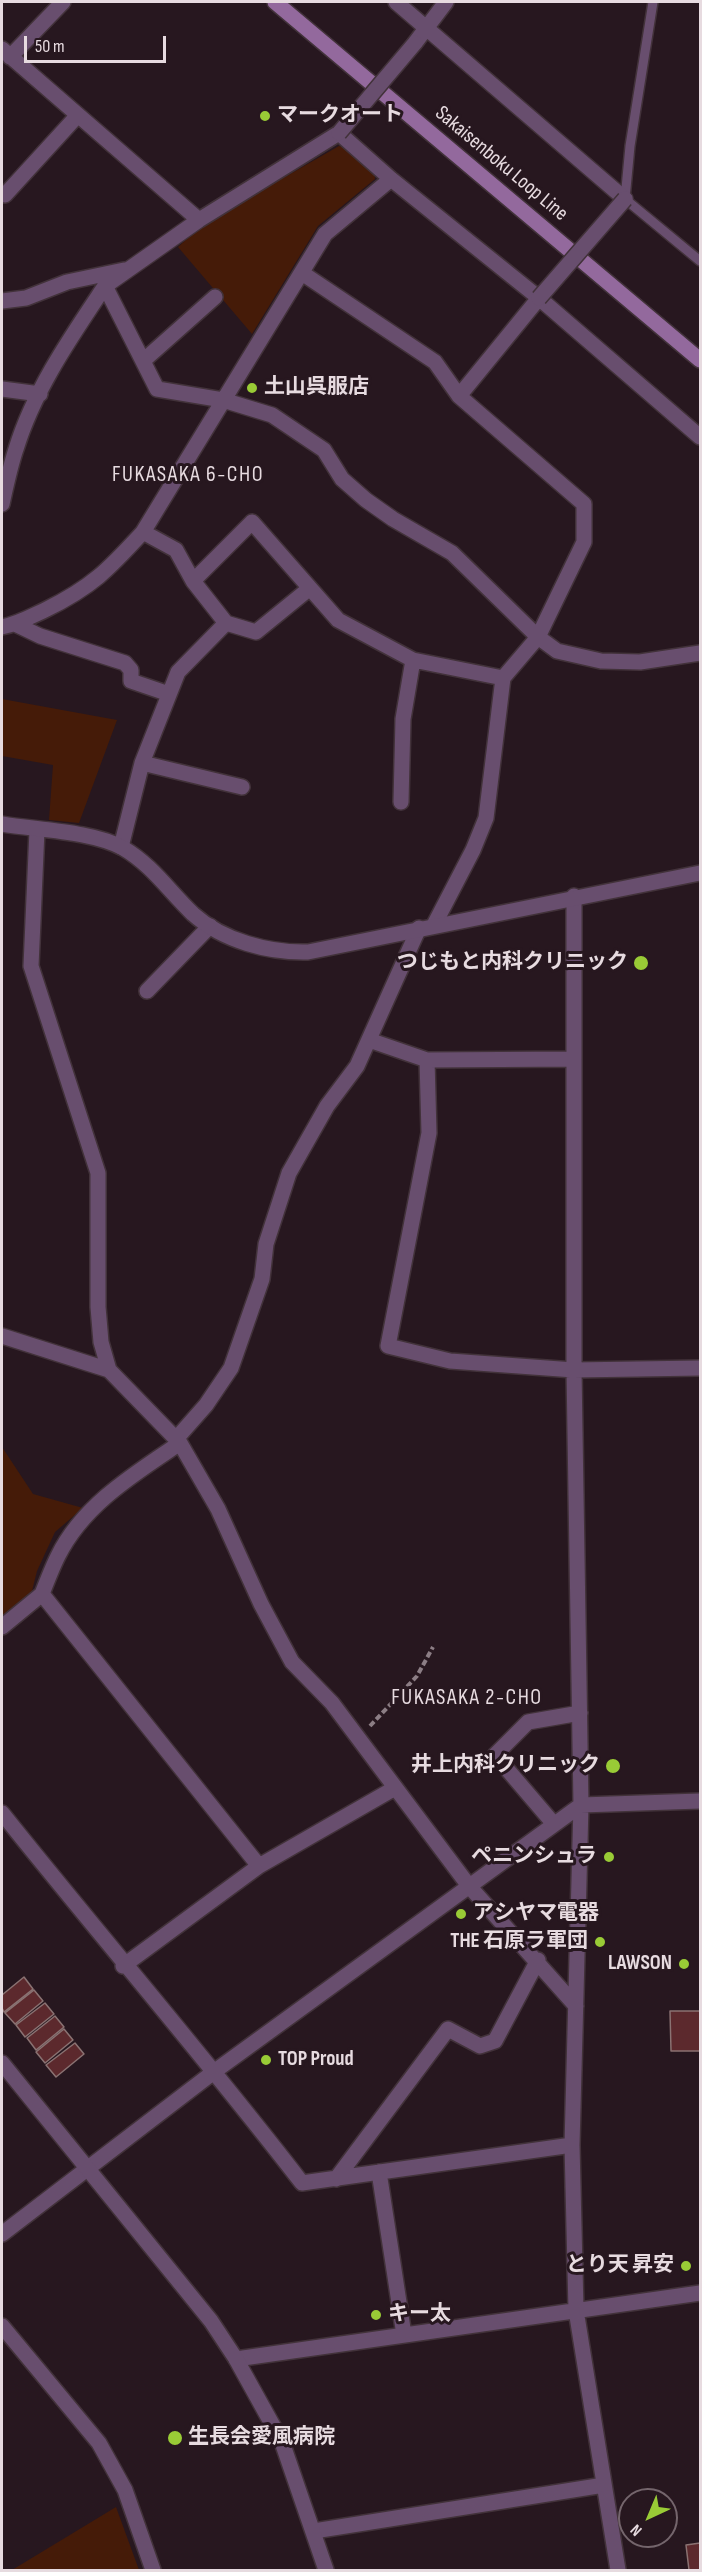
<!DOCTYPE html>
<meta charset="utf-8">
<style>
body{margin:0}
#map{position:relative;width:702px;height:2572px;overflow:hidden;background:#27171f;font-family:"Sofia Sans Condensed",sans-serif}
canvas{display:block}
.frame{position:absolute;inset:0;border:3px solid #e7dbe0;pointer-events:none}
.north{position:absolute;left:618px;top:2488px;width:60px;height:60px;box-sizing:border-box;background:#27171f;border:2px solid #74656c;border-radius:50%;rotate:224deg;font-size:16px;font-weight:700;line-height:24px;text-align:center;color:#e7dbe0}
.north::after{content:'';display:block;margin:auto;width:21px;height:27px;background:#99cb36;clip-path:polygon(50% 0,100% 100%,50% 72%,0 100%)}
.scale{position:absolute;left:24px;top:36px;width:142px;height:27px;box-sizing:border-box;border:3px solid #e7dbe0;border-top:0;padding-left:8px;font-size:18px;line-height:21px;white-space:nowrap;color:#e7dbe0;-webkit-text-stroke:4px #27171f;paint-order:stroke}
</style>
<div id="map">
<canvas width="702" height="2572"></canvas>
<div class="frame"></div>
<div class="north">N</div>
<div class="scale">50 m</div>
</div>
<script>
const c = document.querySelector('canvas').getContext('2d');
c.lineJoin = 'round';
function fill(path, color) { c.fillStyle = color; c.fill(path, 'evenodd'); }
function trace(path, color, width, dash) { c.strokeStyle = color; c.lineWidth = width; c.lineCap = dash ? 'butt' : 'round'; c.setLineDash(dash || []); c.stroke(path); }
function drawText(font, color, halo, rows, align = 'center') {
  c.font = font + ' "Sofia Sans Condensed","Noto Sans JP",sans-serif'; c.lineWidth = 6; c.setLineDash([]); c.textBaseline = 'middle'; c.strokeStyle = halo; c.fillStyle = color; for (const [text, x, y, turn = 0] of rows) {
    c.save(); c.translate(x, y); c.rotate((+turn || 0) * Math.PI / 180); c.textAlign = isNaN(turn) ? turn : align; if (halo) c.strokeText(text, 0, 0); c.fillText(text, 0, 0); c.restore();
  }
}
fill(new Path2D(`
 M339,146L347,148L374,171L375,179L318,226L252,334L178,247L203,224Z
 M2,699L117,720L79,823L49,820L53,765L2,756Z
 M2,1447L33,1494L83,1508L55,1532L37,1571L32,1591L2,1616Z
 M116,2507L139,2570H12Z`), '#451b08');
const building = new Path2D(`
 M24,1977L33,1989L4,2012L2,2008V1995Z
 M34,1990L43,2001L15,2024L5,2013Z
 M45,2003L54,2014L25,2037L16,2025Z
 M670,2011H700V2051H671Z
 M55,2016L64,2027L36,2050L27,2038Z
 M64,2029L73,2040L45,2063L36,2052Z
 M75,2043L84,2054L56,2077L46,2065Z
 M700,2543V2570H689L686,2545Z`);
fill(building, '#5c292d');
trace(building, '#8a7272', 1.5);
const service = new Path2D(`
 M653,2L630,146L625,199L700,261`);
const minor = new Path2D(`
 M396,2L625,199
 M415,43L446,2
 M2,49L199,220
 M10,57L63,2
 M5,195L78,115
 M302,273L435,362L459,396L584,504V542L538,637L503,678L413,660L338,620L252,522L193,581L176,550L143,532L325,234L391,179
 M2,301L26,298L67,282L124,270
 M143,361L215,297
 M2,389L40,394
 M459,396L539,298
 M700,437L539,298L391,179L339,133L199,220L105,286L157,389L223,400L272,415L324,450L342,479L366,500L393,519L452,553L538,637L557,651L601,661L640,662L700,653
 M2,504C6,486 10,467 16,449C34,390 71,337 105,286
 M193,581L226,623L256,632L310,588
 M15,624L40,636L125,663L131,670V681L169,694
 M2,627C18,624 30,617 45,610C92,587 108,570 143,532
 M142,763L242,787
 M401,802L403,719L413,660
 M37,830L31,966L98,1173V1307L101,1342L109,1370L180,1443L218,1509L261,1604L292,1662L332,1703L469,1886L576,2006
 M121,847L142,763L178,672L226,623
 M574,896V1370L581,1805L572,2145L576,2310L618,2570
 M434,925L473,850L486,818L503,678
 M147,991L210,926
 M369,1040L427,1060L574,1059
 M427,1060L429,1133L388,1346L450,1361L574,1370L700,1368
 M2,1336L109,1370
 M176,1439L206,1405L231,1368L262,1279L266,1244L289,1173L327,1106L357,1066L419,928
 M42,1594C47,1581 52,1568 58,1556C83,1505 134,1474 180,1443
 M2,1627L42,1594L259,1866
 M2,1813C101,1937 205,2057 302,2183L572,2145
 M553,1823L495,1755L528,1722L580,1713
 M123,1966L259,1866L395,1788
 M379,2172L404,2335
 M336,2179L448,2029L480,2046L495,2041L538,1960
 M2,2234L215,2071L581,1805L700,1801
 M2,2326L99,2443L125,2490L153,2570
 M236,2359L700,2293
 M314,2531L604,2485`);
const tertiary = new Path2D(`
 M2,824C37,830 92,831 123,848C152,865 169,891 193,914C223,941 269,953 308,952L700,873
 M2,2063L211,2321L236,2359L282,2442L326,2570`);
const secondary = new Path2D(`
 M275,2L700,360`);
trace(service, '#42323a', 12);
trace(minor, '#42323a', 18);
trace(tertiary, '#42323a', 18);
trace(secondary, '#42323a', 18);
trace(new Path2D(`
 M370,1726L417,1676L433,1647`), '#8c7e85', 4, [6, 3]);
trace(service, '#684e6e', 9);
trace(minor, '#684e6e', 15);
trace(tertiary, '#684e6e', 15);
trace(secondary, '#93699d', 15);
const minorBridge = new Path2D(`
 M339,133L415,43
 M539,298L625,199`);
trace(minorBridge, '#42323a', 18, []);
trace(minorBridge, '#684e6e', 15);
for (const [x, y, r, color] of [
 [265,116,6,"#99cb36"],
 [252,388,6,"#99cb36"],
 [641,963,8,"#99cb36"],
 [613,1766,8,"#99cb36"],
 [609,1857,6,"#99cb36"],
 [461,1914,6,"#99cb36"],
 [600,1942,6,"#99cb36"],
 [684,1964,6,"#99cb36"],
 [266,2060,6,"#99cb36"],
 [686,2266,6,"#99cb36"],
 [376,2315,6,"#99cb36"],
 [175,2438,8,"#99cb36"]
]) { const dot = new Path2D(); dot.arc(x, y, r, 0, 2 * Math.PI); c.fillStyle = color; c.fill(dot); trace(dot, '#27171f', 2); }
drawText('bold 21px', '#e7dbe0', '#27171f', [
 ["マークオート",277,116],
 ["土山呉服店",264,388],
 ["つじもと内科クリニック",628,963,"right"],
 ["井上内科クリニック",600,1766,"right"],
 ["ペニンシュラ",597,1857,"right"],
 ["アシヤマ電器",473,1914],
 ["THE 石原ラ軍団",588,1942,"right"],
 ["LAWSON",672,1964,"right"],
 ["TOP Proud",278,2060],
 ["とり天 昇安",674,2266,"right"],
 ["キー太",388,2315],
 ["生長会愛風病院",188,2438]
], 'left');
drawText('21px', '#e7dbe0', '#27171f', [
 ["Sakaisenboku Loop Line",501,164,40]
]);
c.letterSpacing = '1.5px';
drawText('22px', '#e7dbe0', '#27171f', [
 ["FUKASAKA 6-CHO",188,475],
 ["FUKASAKA 2-CHO",467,1698]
]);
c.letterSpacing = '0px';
</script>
